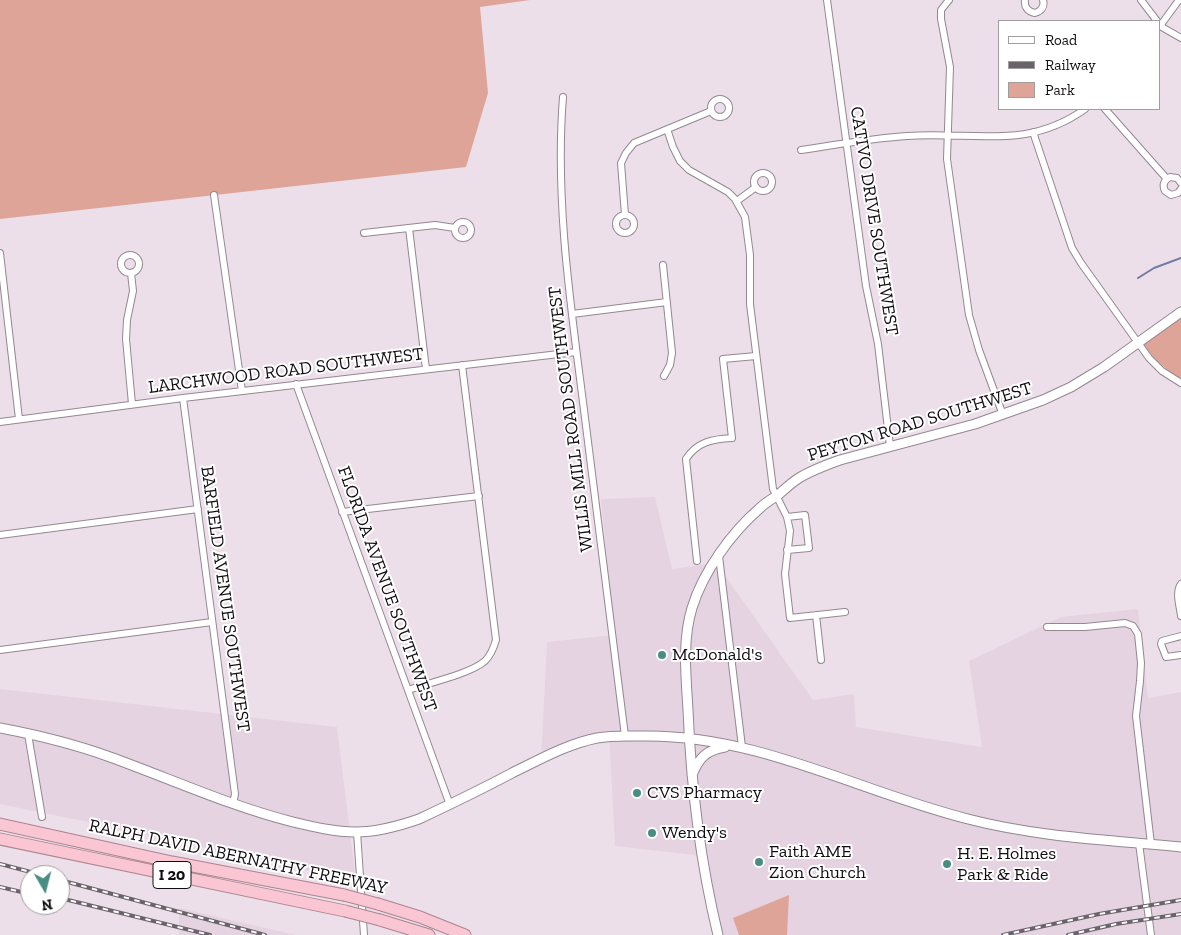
<!DOCTYPE html>
<style>
body{margin:0}
#map{position:relative;width:1181px;height:935px;overflow:hidden;background:#ecdfe9;font-family:"Zilla Slab",serif}
canvas{display:block}
.legend{position:absolute;left:998px;top:20px;width:162px;height:90px;box-sizing:border-box;background:#fff;border:1px solid #9f9e9f;margin:0;padding:6px 9px;list-style:none;font-size:15px;color:#100c10}
.legend li{display:flex;align-items:center;gap:10px;height:25px}
.legend b{width:25px;border:1px solid #9f9e9f}
.north{position:absolute;left:20px;top:865px;width:50px;height:50px;box-sizing:border-box;background:#fff;border:1px solid #9f9e9f;border-radius:50%;rotate:172deg;font-size:14px;font-weight:700;line-height:20px;text-align:center;color:#100c10}
.north::after{content:'';display:block;margin:auto;width:18px;height:22px;background:#488d83;clip-path:polygon(50% 0,100% 100%,50% 72%,0 100%)}
</style>
<div id="map">
<canvas width="1181" height="935"></canvas>
<ul class="legend">
<li><b style="height:6px;background:#fff"></b>Road</li>
<li><b style="height:6px;background:#6b636a"></b>Railway</li>
<li><b style="height:14px;background:#dfa498"></b>Park</li>
</ul>
<div class="north">N</div>
</div>
<script>
const c = document.querySelector('canvas').getContext('2d');
c.lineJoin = 'round';
function fill(path, color) { c.fillStyle = color; c.fill(path, 'evenodd'); }
function trace(path, color, width, dash) { c.strokeStyle = color; c.lineWidth = width; c.lineCap = dash ? 'butt' : 'round'; c.setLineDash(dash || []); c.stroke(path); }
function drawText(font, color, halo, rows, align = 'center') {
  c.font = font + ' "Zilla Slab",serif'; c.lineWidth = 4; c.setLineDash([]); c.textBaseline = 'middle'; c.strokeStyle = halo; c.fillStyle = color; for (const [text, x, y, turn = 0] of rows) {
    c.save(); c.translate(x, y); c.rotate((+turn || 0) * Math.PI / 180); c.textAlign = isNaN(turn) ? turn : align; if (halo) c.strokeText(text, 0, 0); c.fillText(text, 0, 0); c.restore();
  }
}
fill(new Path2D(`
 M655,497L672,569L716,563L813,700L854,694L856,727L982,747L969,661L1061,617L1138,609L1148,698L1181,692V935H716L704,856L615,846L609,733L541,760L547,642L614,635L601,499Z
 M0,689L337,727L356,881L93,823L0,804Z
 M179,908L296,935H179Z`), '#e6d3e2');
fill(new Path2D(`
 M0,0H530L480,7L488,93L466,167L0,219Z
 M1181,312V381L1157,361L1139,341Z
 M789,895L787,935H739L733,918Z`), '#dfa498');
trace(new Path2D(`
 M1138,278L1154,268L1181,258`), '#727ba1', 2);
const street = new Path2D(`
 M827,0L866,286L878,344L890,446
 M949,0L941,10V19L950,67L947,159L969,315L979,350L1003,415
 M1025,0C1024,7 1028,12 1035,13C1041,11 1045,7 1043,0
 M1141,0L1157,21
 M1160,26L1179,0
 M1160,26L1181,38
 M563,97C555,198 570,301 583,402C597,513 611,625 625,736
 M711 108a9 9 0 1 1 18 0a9 9 0 1 1-18 0Z
 M1105,109L1167,179
 M667,129L673,147L680,161L689,170L728,192L735,199L745,217L750,255V304L773,489L787,517L790,531L785,574L790,618L845,612
 M1033,132L1072,248L1081,263L1149,358L1162,371L1181,383
 M801,150C836,145 872,138 907,136C973,131 1026,151 1085,109
 M754 182a9 9 0 1 1 18 0a9 9 0 1 1-18 0Z
 M1181,183L1177,178L1170,177C1164,180 1162,185 1165,191L1171,195L1178,193L1181,189
 M214,195L242,391
 M737,201L756,187
 M625,215L621,163L626,153L634,143L711,111
 M616 224a9 9 0 1 1 18 0a9 9 0 1 1-18 0Z
 M455 230a8 8 0 1 1 16 0a8 8 0 1 1-16 0Z
 M409,228L426,369
 M364,233L435,225L455,228
 M0,253L19,419
 M121 264a9 9 0 1 1 18 0a9 9 0 1 1-18 0Z
 M663,265L672,353L670,365L664,376
 M131,273L133,291L127,320L126,339L132,404
 M572,314L667,302
 M296,384L450,805
 M183,398L235,794L233,804
 M0,422L183,398L576,352
 M342,512L479,496
 M787,517L805,515L809,548L787,550
 M0,535L198,509
 M719,556L742,747
 M697,561L686,459C697,442 712,439 732,438L723,359L756,356
 M1181,584C1175,593 1180,606 1181,616
 M816,615L821,660
 M1047,627H1085L1125,623L1133,626L1138,634L1141,663L1140,681L1136,716L1151,844
 M1181,636L1162,641L1161,644L1166,657L1181,655
 M0,650L212,622
 M408,690C428,683 470,674 485,661C491,655 494,647 496,640L462,365
 M28,734L42,817
 M357,832L364,935
 M1139,843L1151,935`);
const secondary = new Path2D(`
 M0,728C37,735 74,744 110,757C171,779 230,806 293,822C314,827 335,832 356,832C378,832 399,826 419,819C451,804 482,789 512,773C539,760 567,744 597,738C612,735 629,736 645,736C759,735 860,792 968,819C1037,837 1110,840 1181,847
 M692,775C699,758 706,750 725,747
 M718,935C700,861 691,785 688,710C686,676 682,641 692,608C703,572 731,533 760,508C765,503 772,499 778,495C785,489 791,483 799,478C812,470 826,465 840,460L975,424L1043,400L1071,387L1104,367L1181,312`);
const highway = new Path2D(`
 M0,824L172,862L344,895
 M0,839L345,911
 M378,904L420,917L465,935
 M380,920L429,935`);
trace(street, '#938891', 8);
trace(secondary, '#938891', 11);
trace(highway, '#a9858f', 13);
trace(street, '#fff', 6);
trace(secondary, '#fff', 9);
trace(highway, '#fbc6d3', 11);
const rail = new Path2D(`
 M0,864L42,875
 M60,880L265,935
 M0,887L30,894
 M60,898L210,935
 M1003,935L1099,914L1181,900
 M1068,935L1116,924L1181,914`);
trace(rail, '#6b636a', 4);
trace(rail, '#fff', 2, [5.5]);
const highwayBridge = new Path2D(`
 M344,895L378,904
 M345,911L380,920`);
trace(highwayBridge, '#a9858f', 13, []);
trace(highwayBridge, '#fbc6d3', 11);
for (const [x, y, r, color] of [
 [662,655,5,"#488d83"],
 [637,793,5,"#488d83"],
 [652,833,5,"#488d83"],
 [759,862,5,"#488d83"],
 [947,864,5,"#488d83"]
]) { const dot = new Path2D(); dot.arc(x, y, r, 0, 2 * Math.PI); c.fillStyle = color; c.fill(dot); trace(dot, '#fff', 2); }
for (const [x, y, w] of [
 [172,875,38]
]) { const box = new Path2D(); box.roundRect(x - w / 2, y - 13.5, w, 27, 4); c.fillStyle = '#fff'; c.fill(box); trace(box, '#100c10', 1); }
drawText('bold 16px', '#100c10', null, [
 ["I 20",172,875]
]);
drawText('18px', '#100c10', '#fff', [
 ["CATIVO DRIVE SOUTHWEST",874,221,81],
 ["LARCHWOOD ROAD SOUTHWEST",286,371,-7],
 ["WILLIS MILL ROAD SOUTHWEST",571,419,-97],
 ["PEYTON ROAD SOUTHWEST",920,422,-17],
 ["FLORIDA AVENUE SOUTHWEST",387,589,70],
 ["BARFIELD AVENUE SOUTHWEST",225,599,82],
 ["RALPH DAVID ABERNATHY FREEWAY",238,857,12]
]);
drawText('18px', '#100c10', '#fff', [
 ["McDonald's",672,655],
 ["CVS Pharmacy",647,793],
 ["Wendy's",662,833],
 ["Faith AME",769,852],
 ["Zion Church",769,873],
 ["H. E. Holmes",957,854],
 ["Park & Ride",957,875]
], 'left');
</script>
